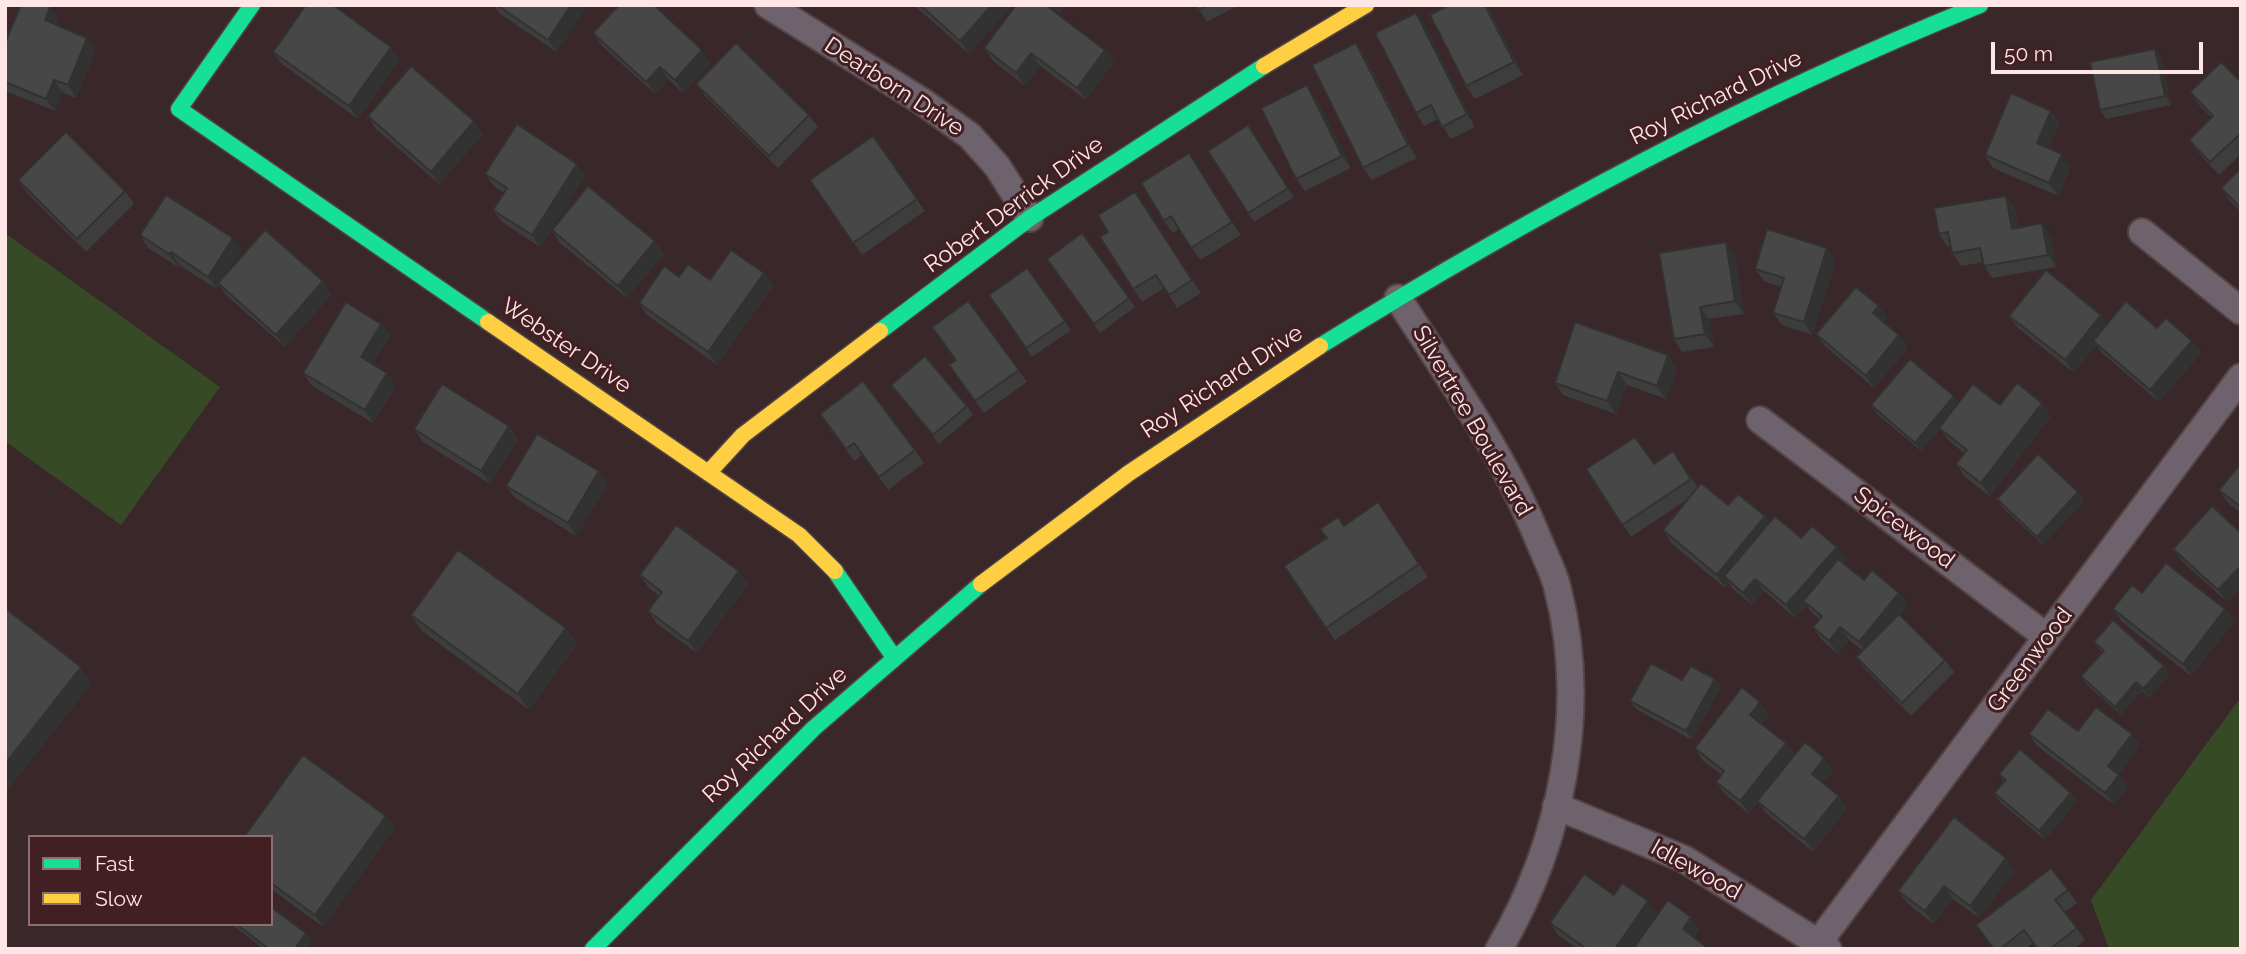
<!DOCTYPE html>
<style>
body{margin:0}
#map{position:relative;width:2246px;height:954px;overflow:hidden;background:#3a2729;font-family:Raleway,sans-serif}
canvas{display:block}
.frame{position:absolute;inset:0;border:7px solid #fee5e6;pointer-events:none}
.legend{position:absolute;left:28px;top:835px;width:245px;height:91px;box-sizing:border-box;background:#421f23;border:2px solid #8d6e71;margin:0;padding:9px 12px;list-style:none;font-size:21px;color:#fee5e6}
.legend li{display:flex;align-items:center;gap:14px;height:35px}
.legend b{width:35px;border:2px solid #8d6e71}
.scale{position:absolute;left:1991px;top:42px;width:212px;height:32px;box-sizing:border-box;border:4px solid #fee5e6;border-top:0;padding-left:9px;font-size:21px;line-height:24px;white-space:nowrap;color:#fee5e6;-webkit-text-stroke:5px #421f23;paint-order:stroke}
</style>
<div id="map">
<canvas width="2246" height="954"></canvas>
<div class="frame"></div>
<ul class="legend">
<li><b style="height:9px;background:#16e098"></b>Fast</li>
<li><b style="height:9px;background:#ffcf43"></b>Slow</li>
</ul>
<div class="scale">50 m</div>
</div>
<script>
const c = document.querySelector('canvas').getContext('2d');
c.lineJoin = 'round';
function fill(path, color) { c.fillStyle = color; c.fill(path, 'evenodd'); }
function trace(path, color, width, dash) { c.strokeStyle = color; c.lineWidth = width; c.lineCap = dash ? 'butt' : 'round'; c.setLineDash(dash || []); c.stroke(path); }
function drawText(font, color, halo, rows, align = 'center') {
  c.font = font + ' Raleway,sans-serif'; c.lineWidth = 6; c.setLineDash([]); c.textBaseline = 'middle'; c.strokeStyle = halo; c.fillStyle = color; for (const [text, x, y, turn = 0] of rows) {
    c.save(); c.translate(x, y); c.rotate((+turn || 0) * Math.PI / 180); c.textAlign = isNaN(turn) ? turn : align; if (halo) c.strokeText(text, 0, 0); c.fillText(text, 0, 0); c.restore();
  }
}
fill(new Path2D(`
 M5,233L220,387L121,525L5,441Z
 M2241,697V949H2109L2091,900Z`), '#374a26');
const street = new Path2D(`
 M768,5L923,102L970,136L997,166L1030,218
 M2142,232L2241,311
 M1398,298C1448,377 1504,454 1539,541C1545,556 1553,571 1557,586C1589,708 1562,842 1499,949
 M1760,420L2047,637
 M1556,806L1684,859L1828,949
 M1819,942L2241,377`);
const fast = new Path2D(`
 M252,5L179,109L488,322
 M880,331L1030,218L1264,66
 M1320,346C1532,215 1749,98 1980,5
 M835,571L893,656
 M593,949L814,728L981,584`);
const slow = new Path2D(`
 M1264,66L1366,5
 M488,322L799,535L835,571
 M710,471L743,435L880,331
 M981,584L1129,473L1320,346`);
trace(street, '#544345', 30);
trace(fast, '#544345', 19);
trace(slow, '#544345', 19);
trace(street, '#6e626d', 26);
trace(fast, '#16e098', 16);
trace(slow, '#ffcf43', 16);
fill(new Path2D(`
 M494,5H588L557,52L500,14Z
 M914,5H1012L969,54Z
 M1196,5H1239L1207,22Z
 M1449,5H1487L1523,75L1475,99L1466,86Z
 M1059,15L1105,50L1114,62L1086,100L1040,66L1025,86L993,61L984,48Z
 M59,19L56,25L96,50L76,98L62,92L55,111L5,91V43Z
 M1425,25L1475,127L1451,139L1438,119L1424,126L1416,113Z
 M593,33L711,63L683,93L668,79L655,94L602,46Z
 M2155,49L2161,57L2171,105L2106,119L2100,110Z
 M273,52L400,59L358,119L282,64Z
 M1365,55L1417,158L1372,180L1363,168Z
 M2241,82V154L2219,175L2198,152L2189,140L2212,118L2199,105L2190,92Z
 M696,84L809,115L818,127L778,168L705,96Z
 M1316,98L1351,168L1305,191L1296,179Z
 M2051,111L2060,123L2049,148L2062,154L2071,167L2058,196L1993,168L1985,155Z
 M368,116L483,134L439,184L376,129Z
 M1254,134L1294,197L1254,222L1248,213Z
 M873,136L925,211L862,255L810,180Z
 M1189,153L1241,235L1200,260L1179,229L1173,233L1164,221Z
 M2241,168V212L2229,200L2221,188Z
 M485,174L586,176L540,247L502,222L493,210L504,193L494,186Z
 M18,180L125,191L134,204L86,252L27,193Z
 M2006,196L2015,208L2018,228L2051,236L2056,267L1992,278L1984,266L1983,262L1961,266L1952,253L1951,246H1947L1939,234Z
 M1144,204L1201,293L1177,308L1164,288L1142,302L1133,289L1108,232Z
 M552,230L655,241L664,254L627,298L560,243Z
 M1082,233L1135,307L1100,333L1047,259Z
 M140,235L242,250L226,275L332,294L285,347L227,296L219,285L217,289L179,265L178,267L148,248Z
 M1735,254L1744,314L1709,319L1714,347L1682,352L1674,339Z
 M1836,261L1812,335L1782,325L1773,313L1781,287L1764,281L1755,269Z
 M1027,268L1071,330L1032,357L989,295Z
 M764,273L773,286L717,365L647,315L639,303L679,277L710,280Z
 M968,301L1027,382L984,413L949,365L956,360Z
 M1879,306L1887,319L1884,322L1899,335L1908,348L1874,388L1825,346L1816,334Z
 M2101,315L2107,324L2157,328L2192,341L2201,353L2159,402L2102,353L2096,345L2074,373L2018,328L2009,316Z
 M381,324L390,336L373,364L387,373L396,386L373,423L312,386L303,373Z
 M1668,355L1677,368L1666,399L1627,385L1616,414L1563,395L1555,383Z
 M891,385L967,406L973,415L939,444Z
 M1958,403L2000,405L2051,416L1990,496L1965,477L1956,464L1964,453L1948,440L1940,429L1921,451L1877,414L1871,405Z
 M509,426L518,439L490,484L423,442L414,429Z
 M828,427L915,450L924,463L888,490L862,455L854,461Z
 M1673,451L1698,487L1728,505L1765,516L1770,523L1845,559L1843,563L1864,580L1899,593L1908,605L1900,615L1945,660L1954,672L1911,716L1865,669L1856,657L1863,651L1849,640L1838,654L1822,640L1813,627L1820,620L1812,613L1806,605L1795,618L1764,591L1752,605L1733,589L1729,583L1725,588L1671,543L1663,530L1688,499L1631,537L1586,469L1654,464Z
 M2241,463V513L2228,503L2219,490Z
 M599,471L608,484L576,536L515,498L506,486Z
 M2078,492L2084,501L2043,545L2003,508L1997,499Z
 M1378,502L1428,577L1335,640L1284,566Z
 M2241,533V588L2227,602L2182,561L2173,549Z
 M640,575L748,584L697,653L657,624L648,611L659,596L649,588Z
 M2142,593L2225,609L2234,622L2191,676L2122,622L2113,609Z
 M411,615L566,628L577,644L529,710L422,631Z
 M2094,642L2170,675L2149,698L2142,691L2121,715L2087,685L2081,676L2102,653Z
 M1715,679L1721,687L1692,740L1636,709L1630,701L1682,680Z
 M1769,715L1762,724L1786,743L1794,755L1824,758L1833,771L1823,783L1839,796L1847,808L1813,852L1766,813L1758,802L1749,814L1725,794L1716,782L1722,775L1703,761L1695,748Z
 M2078,731L2132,734L2140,746L2119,775L2128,787L2114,805L2037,746L2029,734Z
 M1999,774L2071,793L2077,801L2045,840L2000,802L1994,793L2004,782Z
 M386,816L395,828L323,927L271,889V837Z
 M2015,870L1979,918L1953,899L1933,924L1907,903L1898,891Z
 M2068,890L2077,903L2065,912L2085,940L2074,949H2037L2033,943L2025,949H1993Z
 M1614,895L1648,901L1657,914L1633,949H1578L1559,936L1550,923Z
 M231,924H271L306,933L312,941L307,949H264Z`), '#3d3d3e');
fill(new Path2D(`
 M571,5H588L557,52L548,40Z
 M992,5H1012L969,54L960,41Z
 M1048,5H1066L1056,19L1047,6Z
 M1485,5H1487L1523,75L1514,62Z
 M50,7L59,19L53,33L45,20Z
 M1416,13L1425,25L1475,127L1467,114Z
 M87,38L96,50L76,98L68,85Z
 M1356,43L1365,55L1417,158L1408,145Z
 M391,47L400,59L358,119L349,106Z
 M2155,49L2161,57L2171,105L2165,96Z
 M702,50L711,63L683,93L675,80Z
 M1105,50L1114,62L1086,100L1077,88Z
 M1031,53L1040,66L1025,86L1016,73Z
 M660,67L668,79L655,94L646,82Z
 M54,80L62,92L55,111L46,99Z
 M1307,85L1316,98L1351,168L1342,156Z
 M2051,111L2060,123L2046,156L2037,143Z
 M474,121L483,134L439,184L431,172Z
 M1189,153L1198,165L1241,235L1232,222Z
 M2062,154L2071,167L2058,196L2049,183Z
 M577,164L586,176L540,247L532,235Z
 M2006,196L2015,208L2021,241L2012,229Z
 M2042,223L2051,236L2056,267L2048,255Z
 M233,238L242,250L217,289L208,277Z
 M655,241L664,254L627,298L618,286Z
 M1726,242L1735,254L1744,314L1735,301Z
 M1827,248L1836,261L1812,335L1804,322Z
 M171,252L179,265L178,267L169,254Z
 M764,273L773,286L717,365L708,352Z
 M323,281L332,294L285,347L276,335Z
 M1879,306L1887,319L1882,325L1873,313Z
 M1700,307L1709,319L1714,347L1705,334Z
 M2101,315L2110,327L2093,341L2096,345L2074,373L2065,360Z
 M381,324L390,336L370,370L361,357Z
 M1899,335L1908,348L1874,388L1866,376Z
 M2192,341L2201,353L2159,402L2150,390Z
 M1668,355L1677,368L1666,399L1657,386Z
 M1618,372L1627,385L1616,414L1607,401Z
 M387,373L396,386L373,423L365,410Z
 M1954,396L1960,405L1921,451L1915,443Z
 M2042,403L2051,416L1990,496L1981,483Z
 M509,426L518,439L490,484L481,471Z
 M599,471L608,484L576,536L568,523Z
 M2078,492L2084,501L2043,545L2037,537Z
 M1765,516L1774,529L1724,576L1729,583L1725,588L1717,575Z
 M1837,547L1845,559L1807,604L1803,601L1806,605L1795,618L1786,605Z
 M2238,569L2241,573V588L2227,602L2218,590Z
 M739,571L748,584L697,653L688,641Z
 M1755,579L1764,591L1752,605L1743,593Z
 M1899,593L1908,605L1868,655L1859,642Z
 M2225,609L2234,622L2191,676L2183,664Z
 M1840,627L1849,640L1838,654L1829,641Z
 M566,628L577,644L529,710L518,694Z
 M2164,666L2170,675L2149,698L2143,689Z
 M81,667L92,683L5,794V764Z
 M1715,679L1721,687L1692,740L1686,731Z
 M2136,682L2142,691L2121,715L2115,707Z
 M1760,702L1769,715L1759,728L1750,715Z
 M2132,734L2140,746L2119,775L2128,787L2114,805L2105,793L2108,766Z
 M1786,743L1794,756L1749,814L1740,801Z
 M1824,758L1833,771L1821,786L1812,774Z
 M2071,793L2077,801L2045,840L2039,831Z
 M1839,796L1847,808L1813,852L1804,839Z
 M386,816L395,828L323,927L315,915Z
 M2006,858L2015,870L1979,918L1970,906Z
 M1944,886L1953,899L1933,924L1925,911Z
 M1648,901L1657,914L1633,949H1615Z
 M1691,917L1700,930L1691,942L1683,929Z
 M306,933L312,941L307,949H295Z`), '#323232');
const building = new Path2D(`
 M21,5H47L50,7L45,20L87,38L68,85L54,80L46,99L5,82V43Z
 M306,5H333L391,47L349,106L273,52Z
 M497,5H571L548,40Z
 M619,5H654L702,50L675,80L660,67L646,82L593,33Z
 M920,5H992L960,41Z
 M1016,5H1048L1047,6L1105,50L1077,88L1031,53L1016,73L984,48Z
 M1196,5H1207L1199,10Z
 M1449,5H1485L1514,62L1466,86L1430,15Z
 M1416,13L1467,114L1442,127L1431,105L1416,113L1375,33Z
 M736,43L809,115L769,156L696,84Z
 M1356,43L1408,145L1363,168L1312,65Z
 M2155,49L2165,96L2100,110L2090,62Z
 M2221,62L2241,82V133L2210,162L2189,140L2213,116L2190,92Z
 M411,66L474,121L431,172L368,116Z
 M1307,85L1342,156L1296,179L1261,108Z
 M2011,93L2051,111L2037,143L2062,154L2049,183L1985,155Z
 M517,124L577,164L532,235L493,210L507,188L485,174Z
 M1248,125L1288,188L1248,213L1208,151Z
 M66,132L125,191L77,239L18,180Z
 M873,136L917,199L853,243L810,180Z
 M1189,153L1232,222L1191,248L1171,216L1164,221L1141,183Z
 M2241,168V208L2221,188Z
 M588,186L655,241L618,286L552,230Z
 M1135,192L1192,280L1169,295L1156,275L1133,289L1100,237L1108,232L1098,215Z
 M166,195L233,238L208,277L171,252L169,254L140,235Z
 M2006,196L2012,229L2042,223L2048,255L1984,266L1980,248L1952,253L1948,232L1939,234L1934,208Z
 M1767,229L1827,248L1804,322L1773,313L1784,278L1755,269Z
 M265,230L323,281L276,335L218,283Z
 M1082,233L1129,298L1094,324L1047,259Z
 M1726,242L1735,301L1700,307L1705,334L1674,339L1659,253Z
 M731,250L764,273L708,352L639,303L664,266L679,277L688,264L710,280Z
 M1027,268L1065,321L1026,348L989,295Z
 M2046,270L2101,315L2065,360L2009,316Z
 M1856,287L1879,306L1873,313L1899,335L1866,376L1816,334Z
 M968,301L1019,370L975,401L949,365L956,360L932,327Z
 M2126,301L2157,328L2166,318L2192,341L2150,390L2093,341Z
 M346,302L381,324L361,357L387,373L365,410L303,373Z
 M1575,322L1668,355L1657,386L1618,372L1607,401L1555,383Z
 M925,356L967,406L933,435L891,385Z
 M1910,359L1954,396L1915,443L1871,405Z
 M863,381L915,450L879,477L854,443L846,449L820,414Z
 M2017,383L2042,403L1981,483L1956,464L1967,450L1939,428L1973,384L2000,405Z
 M442,384L509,426L481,471L414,429Z
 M537,434L599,471L568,523L506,486Z
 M1635,437L1654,464L1673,451L1691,479L1622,525L1586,469Z
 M2038,454L2078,492L2037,537L1997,499Z
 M2241,463V507L2219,490Z
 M1701,483L1728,505L1738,494L1765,516L1717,575L1663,530Z
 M1378,502L1419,564L1326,628L1284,566L1327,538L1320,529L1338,517L1344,526Z
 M2212,506L2241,533V571L2238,569L2218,590L2173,549Z
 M1775,516L1801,538L1812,526L1837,547L1786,605L1755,579L1743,593L1724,576Z
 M676,525L739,571L688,641L648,611L662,592L640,575Z
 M458,550L566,628L518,694L411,615Z
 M1838,559L1864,580L1872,570L1899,593L1859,642L1840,627L1829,641L1813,627L1822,616L1803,601Z
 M2166,563L2225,609L2183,664L2113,609L2132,585L2142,593Z
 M5,608L81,667L5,764Z
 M1899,614L1945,660L1902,703L1856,657Z
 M2113,620L2164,666L2143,689L2136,682L2115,707L2081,676L2104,651L2094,642Z
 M1651,663L1682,680L1691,666L1715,679L1686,731L1630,701Z
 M1742,687L1760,702L1750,715L1786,743L1740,801L1716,782L1724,771L1695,748Z
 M2096,707L2132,734L2108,766L2119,775L2105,793L2029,734L2048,709L2078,731Z
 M1805,742L1824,758L1812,774L1839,796L1804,839L1757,801Z
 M2020,749L2071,793L2039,831L1994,793L2006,780L1999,774Z
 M303,755L386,816L315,915L271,883V837H244Z
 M1954,817L2006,858L1970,906L1944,886L1925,911L1898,891Z
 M2051,868L2068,890L2055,900L2077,928L2050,949H2038L2024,930L2000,949H1994L1976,925Z
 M1584,874L1614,895L1622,883L1648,901L1615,949H1587L1550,923Z
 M1668,900L1691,917L1683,929L1709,949H1633Z
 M271,907L306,933L295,949H269L236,924H271Z`);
fill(building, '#474748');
trace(building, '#323232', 2);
drawText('23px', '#fee5e6', '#421f23', [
 ["Dearborn Drive",894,87,33],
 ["Roy Richard Drive",1716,98,-26],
 ["Robert Derrick Drive",1014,205,-36],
 ["Webster Drive",566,346,34],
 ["Roy Richard Drive",1222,382,-33],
 ["Silvertree Boulevard",1472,421,60],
 ["Spicewood",1904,528,37],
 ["Greenwood",2030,660,-53],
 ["Roy Richard Drive",775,735,-43],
 ["Idlewood",1696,870,29]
]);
</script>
